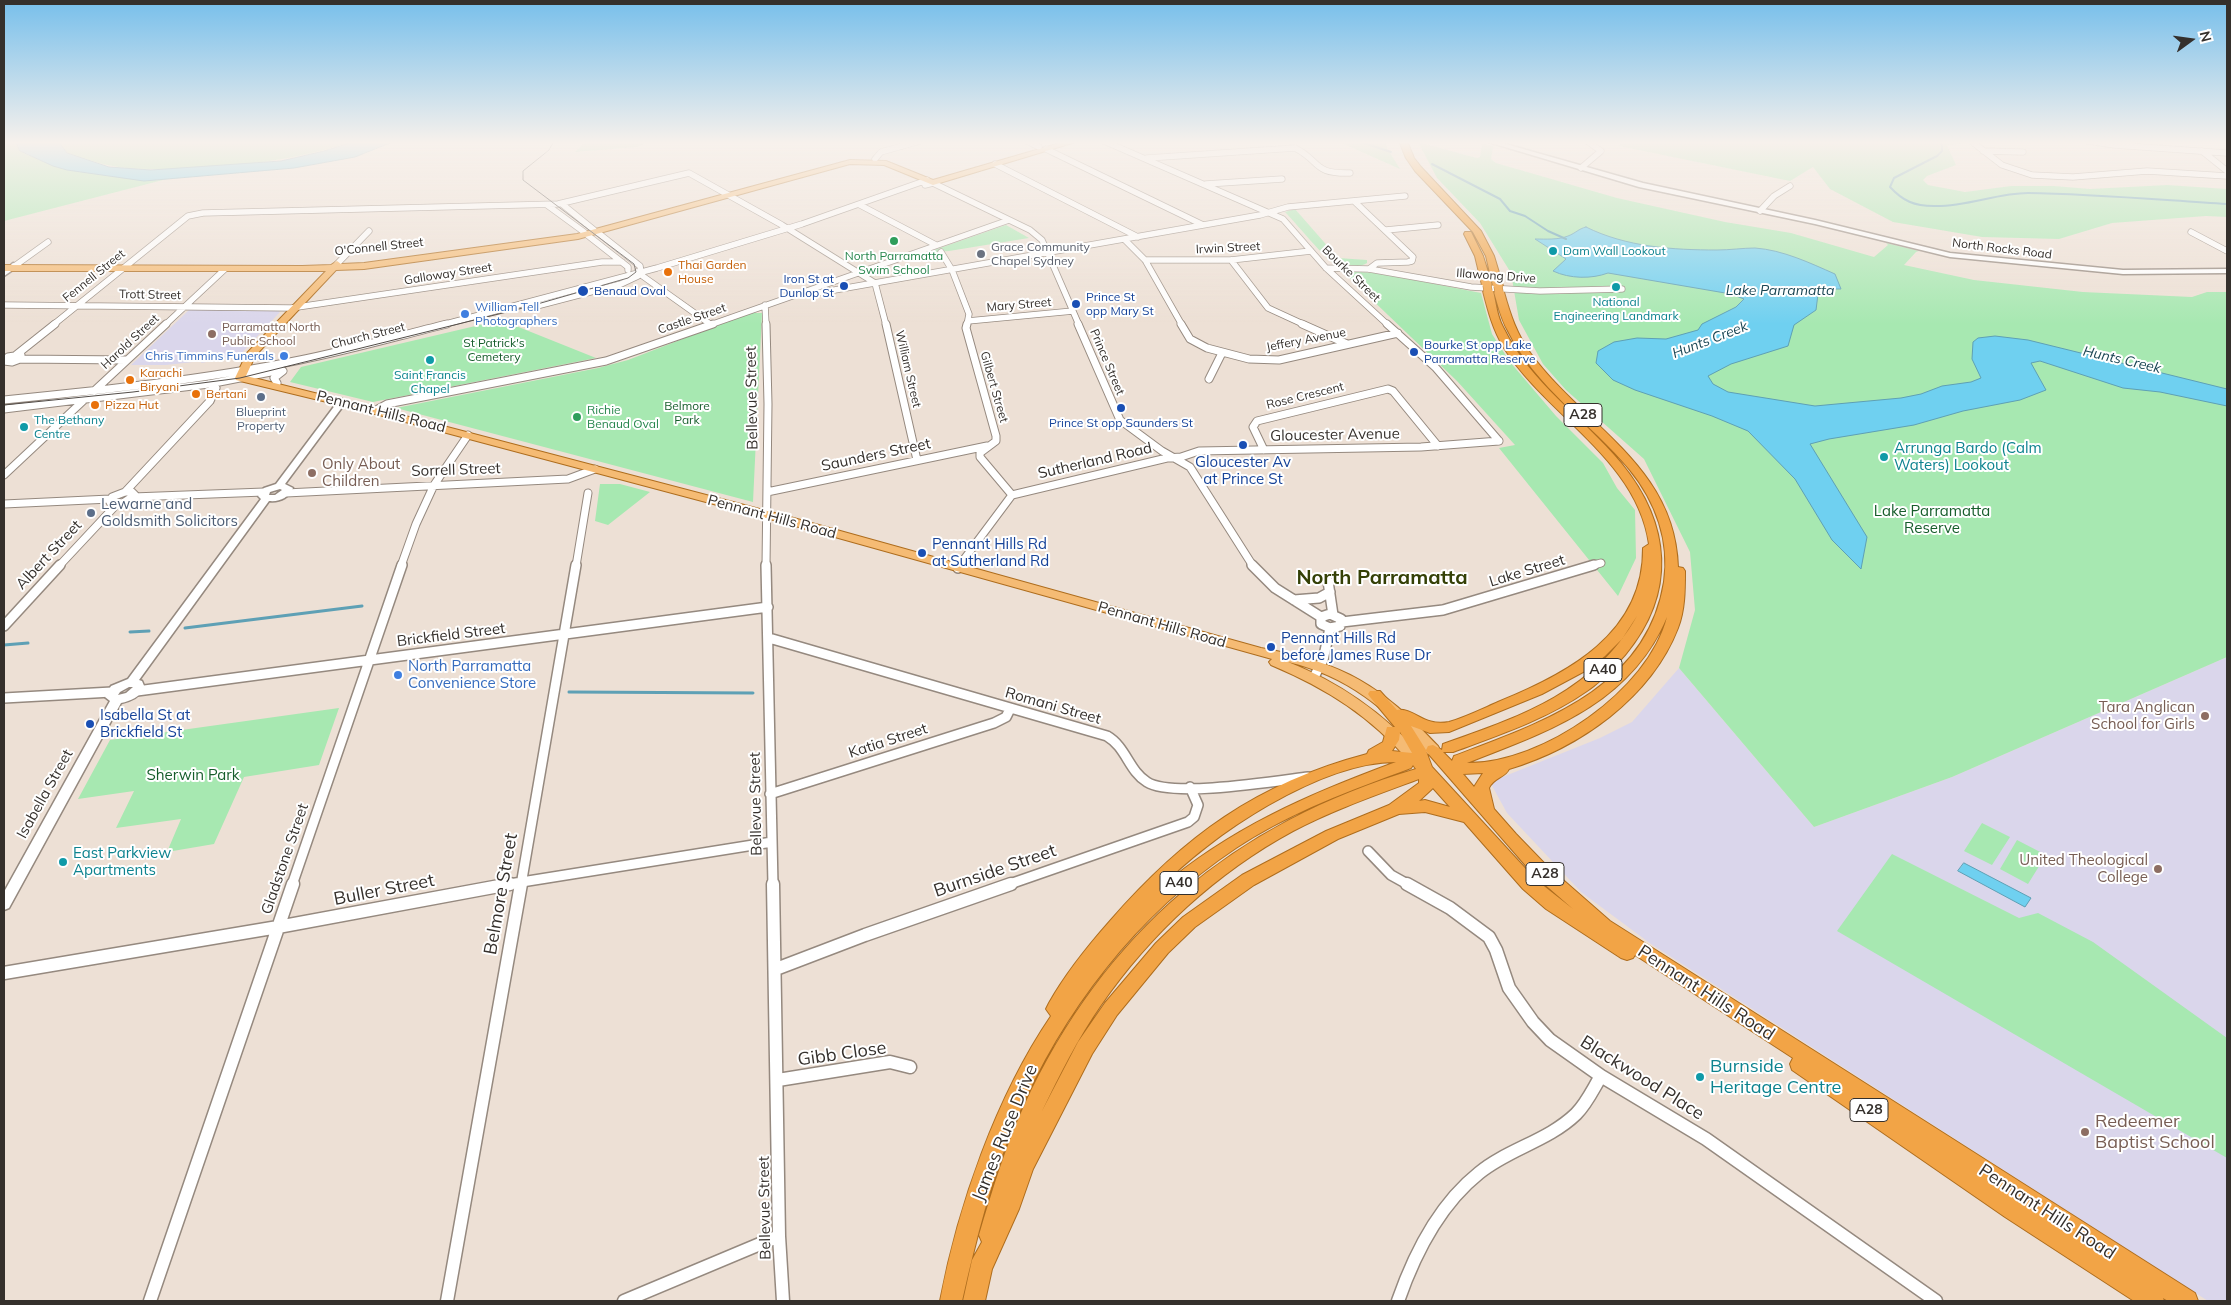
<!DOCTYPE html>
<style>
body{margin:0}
#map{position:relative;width:2231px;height:1305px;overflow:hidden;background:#ede0d5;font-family:Mulish,sans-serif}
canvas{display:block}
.frame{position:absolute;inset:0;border:5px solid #35302c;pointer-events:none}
.north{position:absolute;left:2166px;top:15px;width:50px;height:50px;-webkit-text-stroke:4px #fff;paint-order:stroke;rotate:76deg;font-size:14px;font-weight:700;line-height:20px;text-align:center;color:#35302c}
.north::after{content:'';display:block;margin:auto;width:18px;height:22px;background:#35302c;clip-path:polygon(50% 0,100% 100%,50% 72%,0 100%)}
</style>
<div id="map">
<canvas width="2231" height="1305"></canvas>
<div class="frame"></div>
<div class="north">N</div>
</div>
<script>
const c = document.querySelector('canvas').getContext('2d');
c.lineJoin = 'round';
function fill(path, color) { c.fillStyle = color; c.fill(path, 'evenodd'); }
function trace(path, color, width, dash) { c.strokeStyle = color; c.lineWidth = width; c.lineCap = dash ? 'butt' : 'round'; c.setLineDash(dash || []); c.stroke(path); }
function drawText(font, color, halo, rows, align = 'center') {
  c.font = font + ' Mulish,sans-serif'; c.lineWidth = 4; c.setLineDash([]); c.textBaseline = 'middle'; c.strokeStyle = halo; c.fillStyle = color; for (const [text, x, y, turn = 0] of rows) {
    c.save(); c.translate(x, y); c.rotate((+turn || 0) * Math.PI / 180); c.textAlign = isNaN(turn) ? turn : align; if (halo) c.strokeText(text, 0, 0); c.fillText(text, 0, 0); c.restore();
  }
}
fill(new Path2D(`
 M190,309L277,310L280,312L239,356L201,363L202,361L166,365H131Z
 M2227,657V1301H2208L1651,944L1581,892L1507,813L1490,782L1600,738L1632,722L1679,668L1814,827L1952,777Z`), '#dad6eb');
fill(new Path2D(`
 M4,141H16L20,151C50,166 72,171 105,175C125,177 143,181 163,180L4,221Z
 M60,141H356C296,160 235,168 172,169C140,169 117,170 86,159C76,156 61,154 60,141Z
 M586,141H650L637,147L575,152Z
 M1337,141H1385L1387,148L1400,169Z
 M1624,141H1965L1967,143L1947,145L1956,165L1927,176L1923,180L1928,185L1965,192L2011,186H2054L2090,189L2167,185L2227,189V217L2206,216L2112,223L2059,239L1982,237L1893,222L1830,189L1813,167L1790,181L1619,146Z
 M1418,142L1477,158L1480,157L1482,143L1495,147L1493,148L1491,159L1496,163L1617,198L1725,222L1791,233L1874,257L1888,245L1886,243L1919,251L1916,252L1904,265L1974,280L2083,292L2192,297L2207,292H2227V657L1952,777L1814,827L1679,668L1695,610L1690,552L1644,459L1566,390L1543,364L1519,320L1511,273L1480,223L1437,178Z
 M1295,209L1338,258L1367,260V263C1360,268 1343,267 1335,264C1326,260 1294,221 1285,212Z
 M1006,225L1029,238L949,251L935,252L934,250Z
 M1342,271L1379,273L1481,293L1492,334L1510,362L1556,416L1603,463L1617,488L1635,510L1636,558L1618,596L1499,448L1515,445L1457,381Z
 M750,313H762L753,502L396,408L598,368L628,360Z
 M501,320L596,358L373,402L290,382L301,367Z
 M600,484H620L650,492L608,525L595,521Z
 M339,708L319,765L244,777L214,844L167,852L181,819L116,828L134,791L78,799L110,740Z
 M1982,823L2010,837L1992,865L1964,851Z
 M2017,840L2046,855L2028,884L2000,869Z
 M1892,854L2019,918L2038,913L2093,942L2227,1038V1158L1837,931Z`), '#a7e8b1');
const water = new Path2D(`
 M16,141H60L61,145L67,153L109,167L151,170L281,161L324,151L356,141H395L355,157L294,168L144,181L67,170L53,166L20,151Z
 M1586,227C1626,247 1673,250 1717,250C1730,250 1743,248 1755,248C1783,250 1810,263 1835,274L1841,289H1824L1818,294L1816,310L1794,325L1788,346L1731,364L1708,376L1713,384L1728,392L1815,406L1901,398L1921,394L1942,386L1971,382L1981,378L1972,359L1973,342L1978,338L1995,336L2028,340L2227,389V406L2160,392L2123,388L2040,361L2031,363L2046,390L2020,400L1963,411L1914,425L1829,439L1810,444L1867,537L1861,569L1832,540L1795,479L1748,431L1712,416L1635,390L1613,380L1596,363L1598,351L1614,342L1637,338L1666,339L1698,330L1702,324L1736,307L1744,299L1731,294L1608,273C1592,279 1570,279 1553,271L1566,259L1535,239C1546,239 1558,240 1568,236C1576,233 1578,229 1586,227Z
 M1964,863L2031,898L2025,907L1958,871Z`);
fill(water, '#6fd0f0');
trace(water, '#5ea0b5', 1);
trace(new Path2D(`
 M1358,141L1391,152
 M1939,141L1942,145V151L1937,156L1894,178L1890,187C1903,201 1914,206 1934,206C1966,207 1997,193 2028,193C2094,194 2161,200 2227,204
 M1432,164L1500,199L1510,211L1525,216L1548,231L1566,239`), '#5ea0b5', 2);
trace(new Path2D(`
 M185,628L362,606
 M130,632L149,631
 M4,645L28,643
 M569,692L753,693`), '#5ea0b5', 3);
const minorFar3 = new Path2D(`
 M1027,141L1039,147
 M1104,141L1283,219L1326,268L1388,325
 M1971,141L2002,165L2032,175L2073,177L2147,171L2227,176
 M2088,141L2114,145L2227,153
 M1046,149L1203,225
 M1983,151L2023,152
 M2202,151L2227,171
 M1147,158L1295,148C1321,161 1312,174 1350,173
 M875,159L881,152L920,141
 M995,164L1138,237
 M1581,168L1601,151L1587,141
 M1206,184L1282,179
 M925,185L933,183L1030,230L1042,240L1079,325
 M1355,202L1413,257L1412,261L1408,262L1377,263L1369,269
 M562,204L594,230
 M547,205L584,232
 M860,205L936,245
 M1760,211L1774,196L1790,186
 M1386,230L1438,225
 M597,232L640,266L641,273
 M2191,232L2227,251
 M586,234L628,267V270
 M1125,240L1145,260L1182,325
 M941,252L952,270L969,314L967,325
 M1145,260H1231L1311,251
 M1231,260L1268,308L1305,325
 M337,264L369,231
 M16,265L48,242
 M1326,268L1369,269L1471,287L1540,291L1622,289
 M637,272L710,324
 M875,283L886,325
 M806,293L812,294L1260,215L1288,207L1405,196
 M4,305L291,308L602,262H622
 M765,305L766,325
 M529,308L621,284L638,276
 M968,321L1073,311
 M53,325L188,216L203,213L558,204L689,173L782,225L875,283
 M165,325L225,269
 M442,325L657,268L802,224L927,180
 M710,325L1009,220`);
const minorFar2 = new Path2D(`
 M766,324L768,404L766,566
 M886,324L917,460
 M967,324L966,328L996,436V441L980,453V457L1012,495
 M1078,324L1120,420L1162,451L1190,467L1253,566
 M1181,324L1190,339L1207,348L1249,359L1279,360L1398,333
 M1302,324L1347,344
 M1387,324L1436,368L1499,441
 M16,355L55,324
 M21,355L8,357L4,361L12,362L20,359L127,360
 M1209,379L1222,353
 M277,383L274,378L283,371
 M94,391L166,324
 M4,400C103,390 202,380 300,360C350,350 398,336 447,324
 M4,409L209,384L281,370
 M376,410L387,404L606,361L713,324
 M1264,450L1253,427L1257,421L1388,389L1393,391L1438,446
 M4,475L84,400
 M125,492L210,401L216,388L209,384
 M125,492H132L135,495L123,503L110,502L112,497Z
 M767,492L987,446
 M286,493L568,479L595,469
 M133,497L264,492
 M4,504L110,499
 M59,566L117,504
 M401,566L416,524L434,485L468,435
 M576,566L588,493
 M959,566L1012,495L1167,458L1181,457L1199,451L1421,447L1499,441
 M1590,566L1601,563`);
const minorFar1 = new Path2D(`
 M766,565L773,885
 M1252,565L1275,588L1321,617
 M958,568L960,565
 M1328,581L1333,615
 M1294,600L1319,598L1330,592
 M1330,614L1341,619L1340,626L1330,628L1321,624V617Z
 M1342,622L1443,610L1594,565
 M4,626L60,565
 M769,638L1107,736C1126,747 1129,771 1147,782C1172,798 1276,781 1308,777
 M1314,677L1323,660L1330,628
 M137,691L768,607
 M4,698L112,692
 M770,794L994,723L1006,717L1010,709
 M1368,851L1391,875L1409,885
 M292,885L402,565
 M503,885L772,842
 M521,885L576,565
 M1007,885L1188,822L1194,817L1198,805L1190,787`);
const minor = new Path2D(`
 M773,884L779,1236L783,1301
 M1407,884L1450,908L1489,937L1496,950L1509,988L1533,1022L1550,1040L1601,1076L1706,1139L1936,1301
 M776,969L865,935L1011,884
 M4,973L278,927L510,884
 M778,1080L890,1062L910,1067
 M150,1301L293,884
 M447,1301L521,884
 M624,1301L779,1236
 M1398,1301C1414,1255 1440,1204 1479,1173C1508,1149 1548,1141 1576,1114C1587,1103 1593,1089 1601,1076`);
const tertiary = new Path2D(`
 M13,263L20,265L4,276V271Z
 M342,399L346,402L285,484L293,488C288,498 280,502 269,501L139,680L142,681L145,688C139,697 131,701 121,703L9,908L4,910V892L110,701L105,697L111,686L128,679L261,499L258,496L264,488L276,484L339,400ZM280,489L282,490L275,495H269L270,492ZM129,687H133L126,693L118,695L120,692Z`);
const secondary = new Path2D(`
 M1485,141H1495L1643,183L1815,220L1950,253L2123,270L2227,269V273L2123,274L1950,257L1815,224L1639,187Z`);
const primary = new Path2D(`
 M1067,141H1079L933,185L884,165L850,164L578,239L364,269L336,270L255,356L246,376L371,407L790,517L1261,648C1345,663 1380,685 1438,746L1440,750L1438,754L1433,755L1428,754C1386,709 1348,676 1288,662C1341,683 1383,713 1421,755L1424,759L1421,763L1416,764L1411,763C1370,716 1328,689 1271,665L1269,662L1272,659L781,522L364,411L236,380L235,378L247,353L326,271H4V265L302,266L331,265L337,261L341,264L364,263L577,234L850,160L886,161L933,180Z`);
const trunk = new Path2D(`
 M1399,141H1407L1414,158L1421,167L1481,231L1494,256L1503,286L1501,288L1493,286L1486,256L1473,232L1415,171L1406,158Z
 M1465,232H1471L1483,256L1492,285L1490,287L1482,285L1475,256L1464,234Z
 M1488,288L1493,291C1496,303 1497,316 1503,327C1530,383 1583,417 1621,463C1671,524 1677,593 1625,655C1613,668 1602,681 1587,691C1547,719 1499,735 1453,752H1443L1452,761L1454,756C1541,723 1647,689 1664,582C1670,541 1656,502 1630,470C1591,423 1535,387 1508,331C1501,319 1498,305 1494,292L1499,289L1504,292C1510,314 1517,335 1531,354C1585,427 1675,466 1678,567L1683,568L1685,571C1685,590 1685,610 1678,628C1651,698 1579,748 1509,769C1506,777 1493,778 1489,788L1494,809L1516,834L1546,865L1610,921L2195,1293L2198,1301H2168L2163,1298L2164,1301H2134L2005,1217L1792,1070L1790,1064L1793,1058L1635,955L1633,958L1627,960L1621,958L1546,909L1523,889L1464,822L1425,812L1399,814L1338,839L1254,885L1195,927L1168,953L1117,1015L1092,1054L1033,1169L1019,1209L992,1269L985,1301H963L972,1260L982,1242L979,1235C992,1191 1005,1148 1024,1106C1104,933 1234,823 1416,769L1413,765L1411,768C1352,790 1290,812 1236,848C1137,914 1062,1011 1016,1120C991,1178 976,1240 962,1301H940C958,1206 996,1097 1051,1016L1046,1009L1049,1003C1066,973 1087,947 1110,921C1183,837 1257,783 1367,754L1369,750L1383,742L1387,727H1395L1370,697L1368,694L1370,691H1380L1397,710C1415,708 1423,727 1449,722C1466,717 1482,709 1498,702C1567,674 1644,634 1643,548L1649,544C1637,459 1547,416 1504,348C1493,330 1488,311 1483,291ZM1637,616C1594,692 1520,717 1443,744L1442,750L1433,745L1428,746L1426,750L1411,726L1430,733L1449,732L1542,694L1585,671L1605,656L1622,639ZM1667,617C1649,690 1542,764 1467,763C1549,731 1630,704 1667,617ZM1400,732L1412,753L1392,751L1399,740ZM1426,751L1534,875L1573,909L1535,879L1432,767ZM1396,762C1309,794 1230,828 1159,889C1210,835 1320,762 1396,762ZM1483,773L1474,787L1463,774ZM1419,779V783L1389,805L1326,831L1242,875L1183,917L1156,943L1105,1003L1078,1042L1042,1111C1060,1074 1078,1038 1101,1005C1150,934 1217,872 1293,831C1333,810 1376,795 1419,779ZM1433,788L1450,807L1425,800L1419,801Z`);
trace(minorFar3, '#95897f', 7);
trace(minorFar2, '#95897f', 9);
trace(minorFar1, '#95897f', 12);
trace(minor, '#95897f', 15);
trace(tertiary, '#95897f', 3);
trace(secondary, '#95897f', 3);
trace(primary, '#ae6d1e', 2);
trace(trunk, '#ae6d1e', 2);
trace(minorFar3, '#fff', 5.5);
trace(minorFar2, '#fff', 7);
trace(minorFar1, '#fff', 9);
trace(minor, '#fff', 12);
fill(tertiary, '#fff');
fill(secondary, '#fff');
fill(primary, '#f5bb74');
fill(trunk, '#f2a446');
trace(new Path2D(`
 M4,405L133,392L240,378L527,307L628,278L636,272L634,264L523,180V171L549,150L554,141`), '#534d48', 1);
const trunkBridge = new Path2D(`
 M1487,285L1488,291
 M1498,286L1499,292`);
trace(trunkBridge, '#ae6d1e', 9, []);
trace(trunkBridge, '#f2a446', 8);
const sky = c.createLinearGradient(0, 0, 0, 324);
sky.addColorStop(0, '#77bfeb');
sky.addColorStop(0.44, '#f7f1ec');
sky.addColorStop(1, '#f7f1ec00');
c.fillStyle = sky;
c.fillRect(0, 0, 2231, 324);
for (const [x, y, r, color] of [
 [894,241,5,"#2e9e5b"],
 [1553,251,5,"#0f9aa8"],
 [981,254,5,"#6b7280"],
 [668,272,5,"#e8710a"],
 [844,286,5,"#1a4fb4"],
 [1616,287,5,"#0f9aa8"],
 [583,291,6,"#1a4fb4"],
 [1076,304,5,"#1a4fb4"],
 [465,314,5,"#3f7fe0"],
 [212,334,5,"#8d6e63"],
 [1414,352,5,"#1a4fb4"],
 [284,356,5,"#3f7fe0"],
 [430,360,5,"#0f9aa8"],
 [130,380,5,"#e8710a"],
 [196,394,5,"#e8710a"],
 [261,397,5,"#5c6f8a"],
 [95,405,5,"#e8710a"],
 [1121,408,5,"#1a4fb4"],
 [577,417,5,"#2e9e5b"],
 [24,427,5,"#0f9aa8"],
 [1243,445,5,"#1a4fb4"],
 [1884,457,5,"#0f9aa8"],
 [312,473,5,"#8d6e63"],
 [91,513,5,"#5c6f8a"],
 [922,553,5,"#1a4fb4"],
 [1271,647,5,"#1a4fb4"],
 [398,675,5,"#3f7fe0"],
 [2205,716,5,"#8d6e63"],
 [90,724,5,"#1a4fb4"],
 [63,862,5,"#0f9aa8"],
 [2158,869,5,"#8d6e63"],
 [1700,1077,5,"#0f9aa8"],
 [2085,1132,5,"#8d6e63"]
]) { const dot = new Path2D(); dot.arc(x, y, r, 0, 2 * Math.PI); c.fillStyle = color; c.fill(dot); trace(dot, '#fff', 2); }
drawText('12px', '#35302c', '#fff', [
 ["O'Connell Street",379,247,-6],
 ["Irwin Street",1228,248,-3],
 ["North Rocks Road",2002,249,7],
 ["Galloway Street",448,274,-9],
 ["Bourke Street",1351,274,44],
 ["Fennell Street",94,276,-39],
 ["Illawong Drive",1496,276,4],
 ["Trott Street",150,295,1],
 ["Mary Street",1019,305,-5],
 ["Castle Street",692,319,-19],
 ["Church Street",368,336,-14],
 ["Jeffery Avenue",1306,340,-11],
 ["Harold Street",130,342,-43],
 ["Prince Street",1107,362,67],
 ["William Street",908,369,77],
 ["Gilbert Street",994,387,74],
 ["Rose Crescent",1305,396,-14]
]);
drawText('12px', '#5b616d', '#fff', [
 ["Grace Community",991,247],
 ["Chapel Sydney",991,261]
], 'left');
drawText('12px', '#0d838f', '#fff', [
 ["Dam Wall Lookout",1563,251],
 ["National",1616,302,"center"],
 ["Engineering Landmark",1616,316,"center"],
 ["Saint Francis",430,375,"center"],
 ["Chapel",430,389,"center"],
 ["The Bethany",34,420],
 ["Centre",34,434]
], 'left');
drawText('12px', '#27864d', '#fff', [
 ["North Parramatta",894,256],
 ["Swim School",894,270],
 ["Richie",587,410,"left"],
 ["Benaud Oval",587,424,"left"]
]);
drawText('12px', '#c56008', '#fff', [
 ["Thai Garden",678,265],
 ["House",678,279],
 ["Karachi",140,373],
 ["Biryani",140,387],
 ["Bertani",206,394],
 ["Pizza Hut",105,405]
], 'left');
drawText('12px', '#164399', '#fff', [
 ["Iron St at",834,279,"right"],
 ["Dunlop St",834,293,"right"],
 ["Benaud Oval",594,291],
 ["Prince St",1086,297],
 ["opp Mary St",1086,311],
 ["Bourke St opp Lake",1424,345],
 ["Parramatta Reserve",1424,359],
 ["Prince St opp Saunders St",1121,423,"center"]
], 'left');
drawText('12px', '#366cbe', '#fff', [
 ["William Tell",475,307],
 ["Photographers",475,321],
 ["Chris Timmins Funerals",274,356,"right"]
], 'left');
drawText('12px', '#785e54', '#fff', [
 ["Parramatta North",222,327],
 ["Public School",222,341]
], 'left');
drawText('12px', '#165d2b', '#fff', [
 ["St Patrick's",494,343],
 ["Cemetery",494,357],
 ["Belmore",687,406],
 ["Park",687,420]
]);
drawText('12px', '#4e5e75', '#fff', [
 ["Blueprint",261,412],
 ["Property",261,426]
]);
drawText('italic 14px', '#1b4654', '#fff', [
 ["Lake Parramatta",1780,291],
 ["Hunts Creek",1710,340,-21],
 ["Hunts Creek",2122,360,13]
]);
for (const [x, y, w] of [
 [1583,415,38],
 [1603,670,38],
 [1545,874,38],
 [1179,883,38],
 [1869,1110,38]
]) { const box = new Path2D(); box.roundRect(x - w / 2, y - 11.5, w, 23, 4); c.fillStyle = '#fff'; c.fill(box); trace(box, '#35302c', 1); }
drawText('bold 14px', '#35302c', null, [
 ["A28",1583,415],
 ["A40",1603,670],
 ["A28",1545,874],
 ["A40",1179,883],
 ["A28",1869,1110]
]);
drawText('15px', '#35302c', '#fff', [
 ["Bellevue Street",752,398,-91],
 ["Pennant Hills Road",381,412,14],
 ["Gloucester Avenue",1335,435,-1],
 ["Saunders Street",876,455,-12],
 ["Sutherland Road",1095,461,-13],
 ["Sorrell Street",456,470,-2],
 ["Pennant Hills Road",772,517,15],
 ["Albert Street",49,555,-47],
 ["Lake Street",1527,571,-17],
 ["Pennant Hills Road",1162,625,16],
 ["Brickfield Street",451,635,-7],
 ["Romani Street",1053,706,16],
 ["Katia Street",888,741,-18],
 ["Isabella Street",45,794,-61],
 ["Bellevue Street",756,804,-91],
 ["Gladstone Street",285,859,-71],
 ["Bellevue Street",765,1208,-91]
]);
drawText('15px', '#0d838f', '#fff', [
 ["Arrunga Bardo (Calm",1894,448],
 ["Waters) Lookout",1894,465],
 ["East Parkview",73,853],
 ["Apartments",73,870]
], 'left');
drawText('15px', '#164399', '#fff', [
 ["Gloucester Av",1243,462,"center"],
 ["at Prince St",1243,479,"center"],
 ["Pennant Hills Rd",932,544],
 ["at Sutherland Rd",932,561],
 ["Pennant Hills Rd",1281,638],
 ["before James Ruse Dr",1281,655],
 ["Isabella St at",100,715],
 ["Brickfield St",100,732]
], 'left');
drawText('15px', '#785e54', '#fff', [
 ["Only About",322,464,"left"],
 ["Children",322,481,"left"],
 ["Tara Anglican",2195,707],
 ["School for Girls",2195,724],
 ["United Theological",2148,860],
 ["College",2148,877]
], 'right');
drawText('15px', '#4e5e75', '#fff', [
 ["Lewarne and",101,504],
 ["Goldsmith Solicitors",101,521]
], 'left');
drawText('15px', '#165d2b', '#fff', [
 ["Lake Parramatta",1932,511],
 ["Reserve",1932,528],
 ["Sherwin Park",193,775]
]);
drawText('15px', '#366cbe', '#fff', [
 ["North Parramatta",408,666],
 ["Convenience Store",408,683]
], 'left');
drawText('18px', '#35302c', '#fff', [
 ["Burnside Street",995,871,-19],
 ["Buller Street",384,890,-11],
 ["Belmore Street",501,894,-80],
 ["Pennant Hills Road",1706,993,33],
 ["Gibb Close",842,1054,-8],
 ["Blackwood Place",1642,1078,32],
 ["James Ruse Drive",1005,1133,-68],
 ["Pennant Hills Road",2047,1212,33]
]);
drawText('18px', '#0d838f', '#fff', [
 ["Burnside",1710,1067],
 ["Heritage Centre",1710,1088]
], 'left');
drawText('18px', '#785e54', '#fff', [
 ["Redeemer",2095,1122],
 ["Baptist School",2095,1143]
], 'left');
drawText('bold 20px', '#344006', '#fff', [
 ["North Parramatta",1382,578]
]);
</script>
